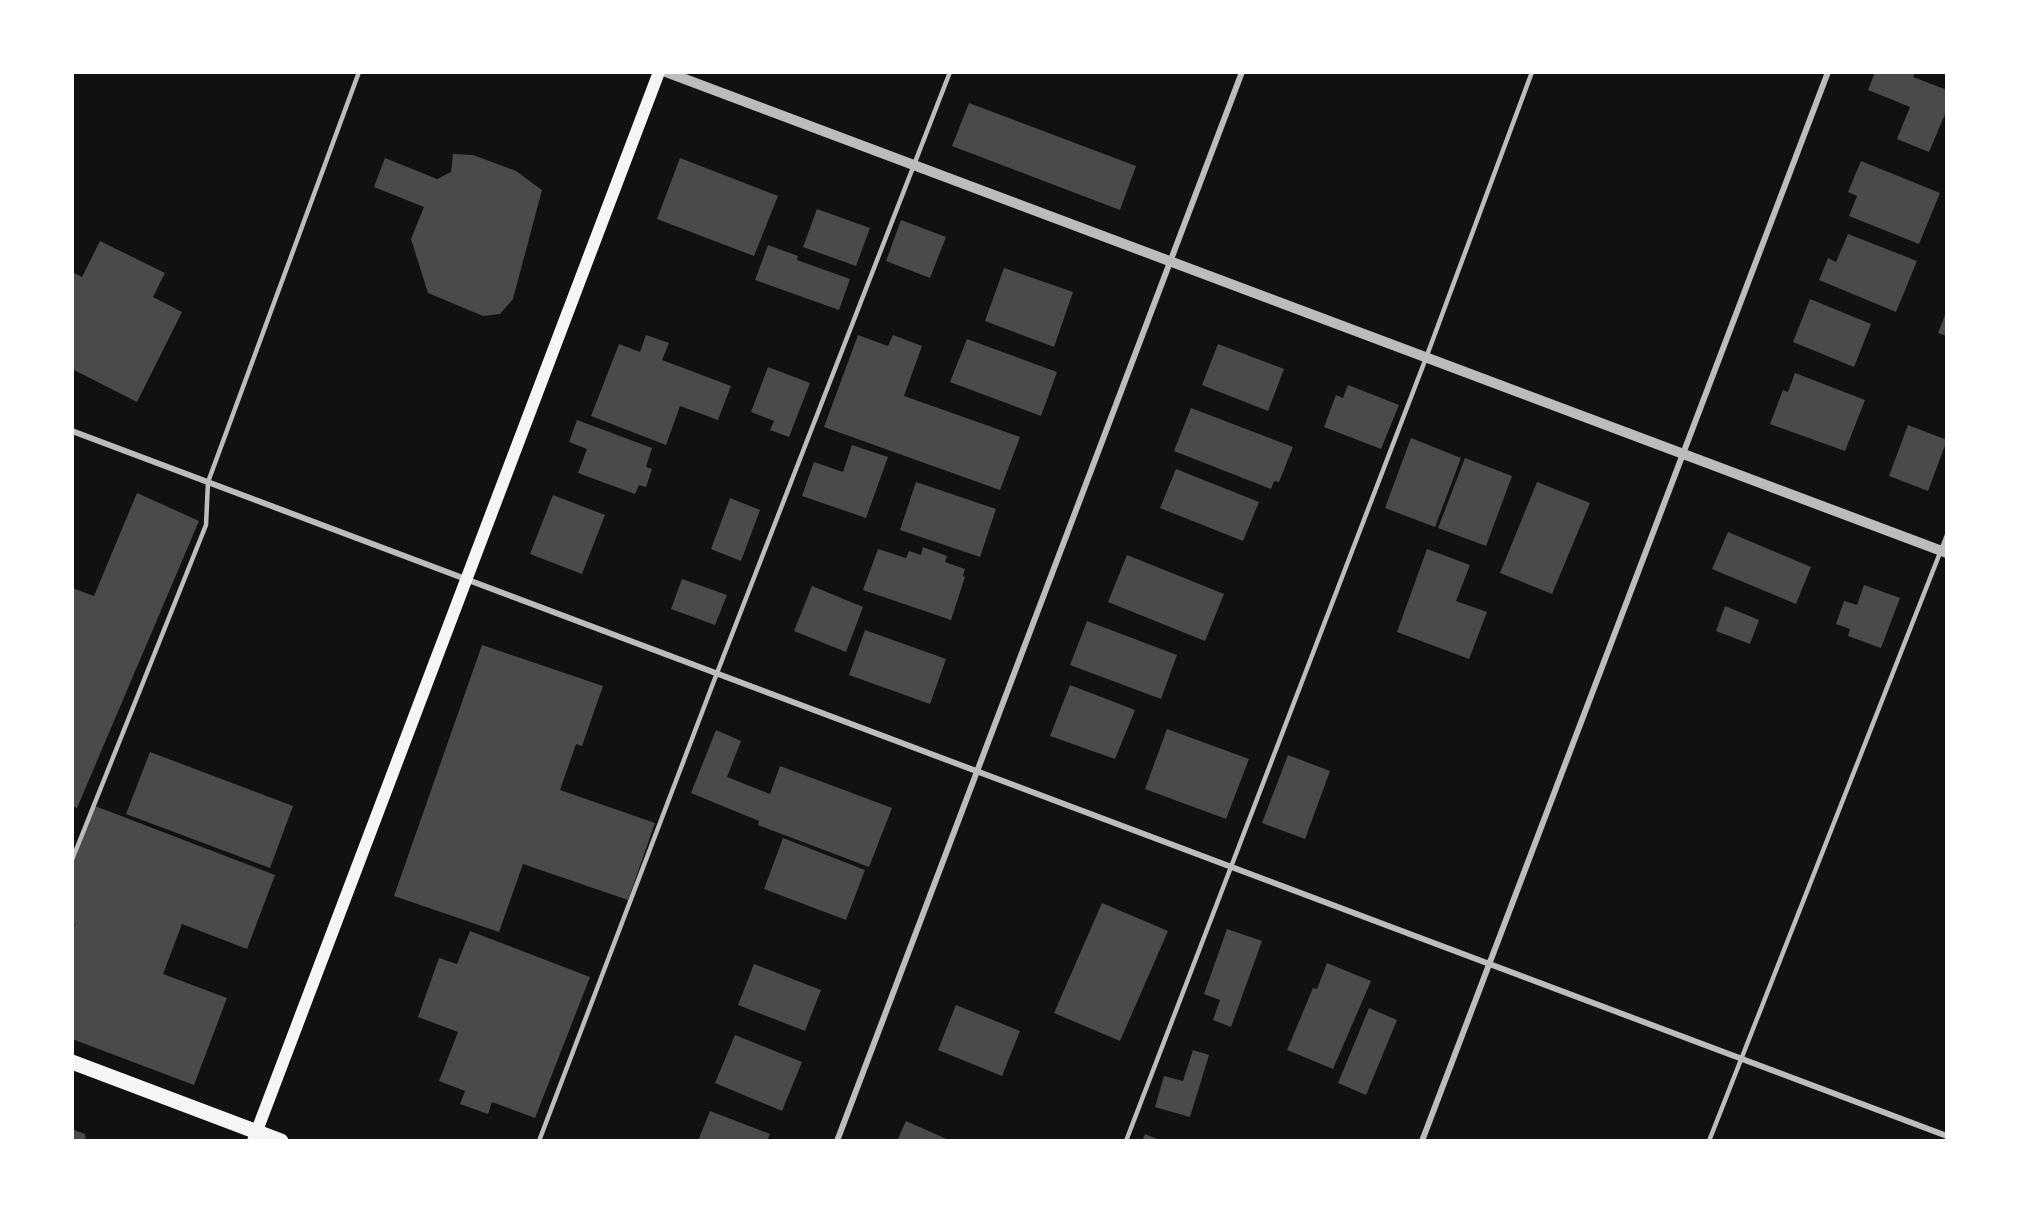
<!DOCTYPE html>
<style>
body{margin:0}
#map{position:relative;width:2019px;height:1213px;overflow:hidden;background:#111;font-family:"Source Serif 4",serif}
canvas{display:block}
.frame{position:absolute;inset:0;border:74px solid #fff;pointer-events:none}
</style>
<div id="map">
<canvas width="2019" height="1213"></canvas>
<div class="frame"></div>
</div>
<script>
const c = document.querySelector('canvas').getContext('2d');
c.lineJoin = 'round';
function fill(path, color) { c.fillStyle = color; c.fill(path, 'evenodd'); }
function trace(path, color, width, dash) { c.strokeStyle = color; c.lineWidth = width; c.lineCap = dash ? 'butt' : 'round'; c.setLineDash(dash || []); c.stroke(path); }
fill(new Path2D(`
 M1875,72H1915L1913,77L1947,90V115L1945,114L1929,152L1897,139L1910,107L1868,90Z
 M969,103L1136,166L1120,210L952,146Z
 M453,154L473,155L516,171L542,190L513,299L500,314L483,316L428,293L411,239L424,207L374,187L385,158L437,179L451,172Z
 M680,158L778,196L754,256L657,219Z
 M1861,161L1940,193L1919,244L1849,216L1857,196L1848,192Z
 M817,209L870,228L856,266L803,247Z
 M901,220L946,237L930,278L886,261Z
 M1848,234L1917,261L1896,312L1819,280L1828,258L1836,262Z
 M100,241L165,273L153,297L182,312L137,402L72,369V272L82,277Z
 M768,245L798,256L797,260L850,279L839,310L755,280Z
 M1004,268L1073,292L1054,347L985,321Z
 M1810,299L1871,324L1854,367L1793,342Z
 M1947,310V336L1938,333Z
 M646,335L669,343L662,360L731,386L718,420L680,406L666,445L591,416L619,344L640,352Z
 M858,335L888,346L893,335L922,346L904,396L1020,437L1000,490L824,427Z
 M967,339L1057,372L1041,416L950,382Z
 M1218,344L1284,369L1268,411L1202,385Z
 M768,367L810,383L789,437L770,430L774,421L751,412Z
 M1795,373L1865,400L1845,451L1770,424L1783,390L1788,392Z
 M1348,385L1399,405L1381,449L1324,427L1336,395L1343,398Z
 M1191,408L1293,447L1279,482L1274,481L1271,489L1174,451Z
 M577,420L652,448L646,467L652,469L646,487L639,485L635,494L578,473L587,449L569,442Z
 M1908,425L1947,440L1928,491L1889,476Z
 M1411,438L1461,458L1435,527L1385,508Z
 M852,445L888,457L866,518L802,496L814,462L843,472Z
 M1465,458L1512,476L1486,546L1438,528Z
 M1176,469L1259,502L1243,541L1160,508Z
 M916,482L996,509L980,557L900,530Z
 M1537,482L1590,503L1552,594L1500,573Z
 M137,493L199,521L77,808L72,806V588L94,596Z
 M553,495L605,515L582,574L530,554Z
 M730,498L760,510L741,561L711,549Z
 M1728,532L1811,567L1796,604L1712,569Z
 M923,547L947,556L945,562L965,569L963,576L965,577L951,620L863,590L878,549L906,558L909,551L921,555Z
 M1427,549L1470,565L1456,601L1487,612L1469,659L1397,632Z
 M1127,555L1224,594L1205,641L1108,602Z
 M682,579L727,595L715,625L671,609Z
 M1864,585L1900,598L1881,648L1848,636L1850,629L1836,624L1844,601L1857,605Z
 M812,586L863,607L846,652L794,631Z
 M1725,606L1759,620L1750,644L1716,631Z
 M1087,621L1177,655L1161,699L1070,665Z
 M865,630L946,659L930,704L849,675Z
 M482,645L603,686L582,746L576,744L560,790L655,823L628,900L523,864L499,932L394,896Z
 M1070,685L1135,710L1115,759L1050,736Z
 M1167,729L1249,759L1226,819L1145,789Z
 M716,730L741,741L727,777L770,794L780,766L892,808L869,867L758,825L759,821L691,793Z
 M150,752L293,806L270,868L126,814Z
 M1288,755L1330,771L1305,839L1262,823Z
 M95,806L275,875L247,949L182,924L163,974L227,998L194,1085L72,1039V932L75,924L72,923V867Z
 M783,838L865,870L846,920L764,889Z
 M1102,903L1168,931L1120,1041L1054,1013Z
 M1227,929L1262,941L1231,1027L1213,1020L1220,1000L1204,994Z
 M470,931L590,977L535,1118L492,1102L488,1114L460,1104L465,1091L439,1081L458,1032L418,1017L439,958L457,964Z
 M1327,963L1371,981L1333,1069L1287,1050L1313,988L1317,989Z
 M754,964L821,990L805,1031L738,1005Z
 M956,1005L1020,1031L1002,1076L938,1050Z
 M1369,1008L1397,1020L1366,1095L1338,1083Z
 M735,1035L802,1062L782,1111L715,1083Z
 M1193,1050L1209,1055L1190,1117L1155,1107L1164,1076L1183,1081Z
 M710,1111L770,1134L767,1141H698Z
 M906,1121L951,1141H897Z
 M72,1129L85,1134L86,1141H72Z
 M1145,1134L1162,1141H1142Z`), '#4a4a4a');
trace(new Path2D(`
 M72,860L206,525L208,482L359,72
 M539,1141L717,673L950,72
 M1126,1141L1426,358L1532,72
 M1709,1141L1947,535`), '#bcbcbc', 4.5);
trace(new Path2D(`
 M72,431L1947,1136
 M837,1141L1242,72
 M1422,1141L1828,72`), '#bcbcbc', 6);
trace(new Path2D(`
 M666,72L1947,553`), '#bcbcbc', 10);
trace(new Path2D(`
 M253,1141L659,72`), '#f5f5f5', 12);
trace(new Path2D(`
 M72,1062L281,1141`), '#f5f5f5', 15);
</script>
